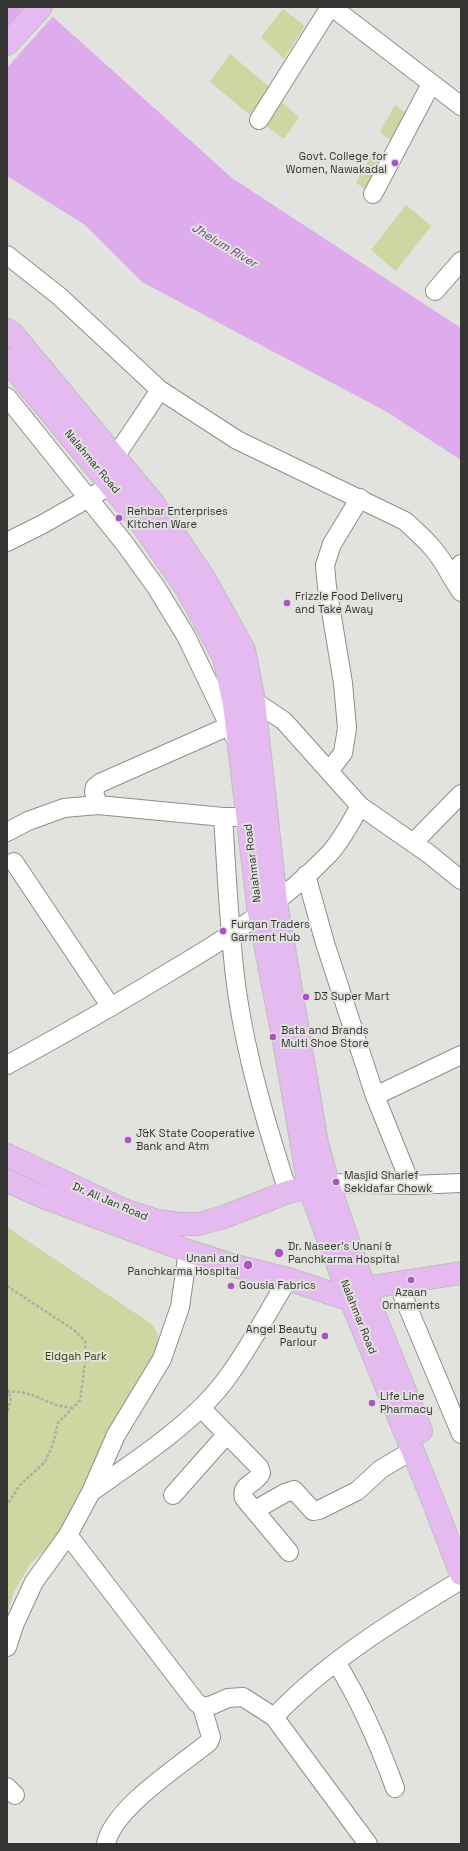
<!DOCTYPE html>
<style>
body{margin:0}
#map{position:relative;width:468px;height:1851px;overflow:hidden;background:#e2e3de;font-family:"Space Grotesk",sans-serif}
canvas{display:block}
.frame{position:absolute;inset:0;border:8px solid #343533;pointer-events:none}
</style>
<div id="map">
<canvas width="468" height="1851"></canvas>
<div class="frame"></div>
</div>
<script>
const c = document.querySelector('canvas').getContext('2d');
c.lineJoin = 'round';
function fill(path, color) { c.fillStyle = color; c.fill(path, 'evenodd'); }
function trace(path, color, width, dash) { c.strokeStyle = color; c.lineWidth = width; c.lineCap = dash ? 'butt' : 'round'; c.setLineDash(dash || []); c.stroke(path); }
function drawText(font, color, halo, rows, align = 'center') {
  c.font = font + ' "Space Grotesk",sans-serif'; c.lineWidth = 4; c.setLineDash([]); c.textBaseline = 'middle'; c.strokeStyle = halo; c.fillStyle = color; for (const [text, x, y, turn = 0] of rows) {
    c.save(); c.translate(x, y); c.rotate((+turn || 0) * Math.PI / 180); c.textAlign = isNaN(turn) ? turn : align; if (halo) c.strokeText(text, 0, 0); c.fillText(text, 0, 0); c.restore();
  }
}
fill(new Path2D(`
 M283,9L305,26L284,59L261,37Z
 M230,54L272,89L250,115L210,82Z
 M279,100L299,117L284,139L261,122Z
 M395,105L408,114L393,142L380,132Z
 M370,158L381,163L366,189L356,183Z
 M406,205L431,226L396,271L371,250Z
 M7,1227L150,1323C160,1335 160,1338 156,1353L68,1528L31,1563L14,1592L7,1614Z`), '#ccd7a1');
fill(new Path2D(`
 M7,7H42L232,178L461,328V460L387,412L142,282L85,225L7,176Z`), '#deabed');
fill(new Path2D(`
 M45,7L54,15L7,68V31Z`), '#e2e3de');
const minor = new Path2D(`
 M332,7L461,106
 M259,120L330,7
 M373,194L431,84
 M7,255L59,296L160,390L237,440L405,521C426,540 438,551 451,576L461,564
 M435,291L461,261
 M7,397L125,544L156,587L186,636L235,738
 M115,457L160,390
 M7,542L43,524L122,479
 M451,576L461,592
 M244,702L254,701L284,721L360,806L429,854L461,880
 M329,771L343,753L347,728L343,683L327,587L325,565L332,544L360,498
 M98,805L94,792L95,787L100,783L229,726
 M223,817C227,875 229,934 237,992C247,1061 267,1126 288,1192
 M7,832L28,821L64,808L98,805L223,817H248
 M413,843L461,794
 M14,862L111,1007
 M306,875L325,943L375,1096L411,1185
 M7,1065C62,1035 117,1004 171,971C227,938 283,902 329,854C342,840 351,822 360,806
 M375,1096L461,1055
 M328,1183L411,1185L461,1183
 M403,1296L461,1434
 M201,1408L259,1467L261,1473C256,1484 240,1484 244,1498L289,1552
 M91,1492C134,1462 192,1424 224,1382C248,1351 267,1313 288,1279
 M173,1495L227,1434
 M255,1510L285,1493L294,1490L313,1511L319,1510L357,1491L381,1469L413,1450
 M68,1535L196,1702L202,1707L212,1705L228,1698L243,1697L274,1717L368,1844
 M7,1647L15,1623L34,1582L68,1535L91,1492L116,1435L162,1359L180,1307L188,1251
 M336,1662C361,1702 379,1744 395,1788
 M274,1717C327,1661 395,1620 461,1580
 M7,1787L15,1795
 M106,1844C113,1808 180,1766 209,1742L211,1737L202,1707`);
const major = new Path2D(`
 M7,44L41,7
 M7,330L13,334L153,503L204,578L244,650L254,701L276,901L317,1143L328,1183L369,1301L421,1431
 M7,360L136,516L187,589L224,657L234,704L259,913L286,1052L309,1187L351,1300L432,1498L461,1574
 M7,1155L126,1211L157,1221L180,1224H198L221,1218L288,1192L323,1184
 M7,1181L46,1198L188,1251L235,1266L288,1279L351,1300
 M365,1288L461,1273`);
trace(minor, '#8e8f8b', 20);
trace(major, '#bebebe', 24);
trace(new Path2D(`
 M7,1286L74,1330L85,1341L86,1355L80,1400L58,1423L53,1444L45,1462L20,1485L7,1505
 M7,1389L11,1398L7,1414
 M7,1392C26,1390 36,1397 53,1404C59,1406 66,1407 73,1408`), '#adaeaa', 2.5, [3, 2]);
trace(minor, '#fff', 18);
trace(major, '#e5baf1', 22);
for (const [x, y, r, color] of [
 [395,163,4,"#aa54c2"],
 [119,518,4,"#aa54c2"],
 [287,603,4,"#aa54c2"],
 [223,931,4,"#aa54c2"],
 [306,997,4,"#aa54c2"],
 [273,1037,4,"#aa54c2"],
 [128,1140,4,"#aa54c2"],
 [336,1182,4,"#aa54c2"],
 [279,1253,5,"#aa54c2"],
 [248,1265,5,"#aa54c2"],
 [411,1280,4,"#aa54c2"],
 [231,1286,4,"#aa54c2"],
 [325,1336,4,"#aa54c2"],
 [372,1403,4,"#aa54c2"]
]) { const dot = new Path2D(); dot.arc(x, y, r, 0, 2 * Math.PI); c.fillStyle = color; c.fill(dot); trace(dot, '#e2e3de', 1.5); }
drawText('11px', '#343533', '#e2e3de', [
 ["Govt. College for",387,157,"right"],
 ["Women, Nawakadal",387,170,"right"],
 ["Rehbar Enterprises",127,512],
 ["Kitchen Ware",127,525],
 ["Frizzle Food Delivery",295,597],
 ["and Take Away",295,610],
 ["Furqan Traders",231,925],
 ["Garment Hub",231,938],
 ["D3 Super Mart",314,997],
 ["Bata and Brands",281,1031],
 ["Multi Shoe Store",281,1044],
 ["J&K State Cooperative",136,1134],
 ["Bank and Atm",136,1147],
 ["Masjid Sharief",344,1176],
 ["Sekidafar Chowk",344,1189],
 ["Dr. Naseer's Unani &",288,1247],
 ["Panchkarma Hospital",288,1260],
 ["Unani and",239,1259,"right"],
 ["Panchkarma Hospital",239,1272,"right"],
 ["Gousia Fabrics",239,1286],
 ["Azaan",411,1293,"center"],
 ["Ornaments",411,1306,"center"],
 ["Angel Beauty",317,1330,"right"],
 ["Parlour",317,1343,"right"],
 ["Life Line",380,1397],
 ["Pharmacy",380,1410]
], 'left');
drawText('11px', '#343533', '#e2e3de', [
 ["Nalahmar Road",92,462,50],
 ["Nalahmar Road",253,863,-97],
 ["Dr. Ali Jan Road",110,1202,23],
 ["Nalahmar Road",358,1317,68]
]);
drawText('11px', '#394101', '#e2e3de', [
 ["Eidgah Park",76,1357]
]);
drawText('italic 12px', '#763a87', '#e2e3de', [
 ["Jhelum River",224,246,31]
]);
</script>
